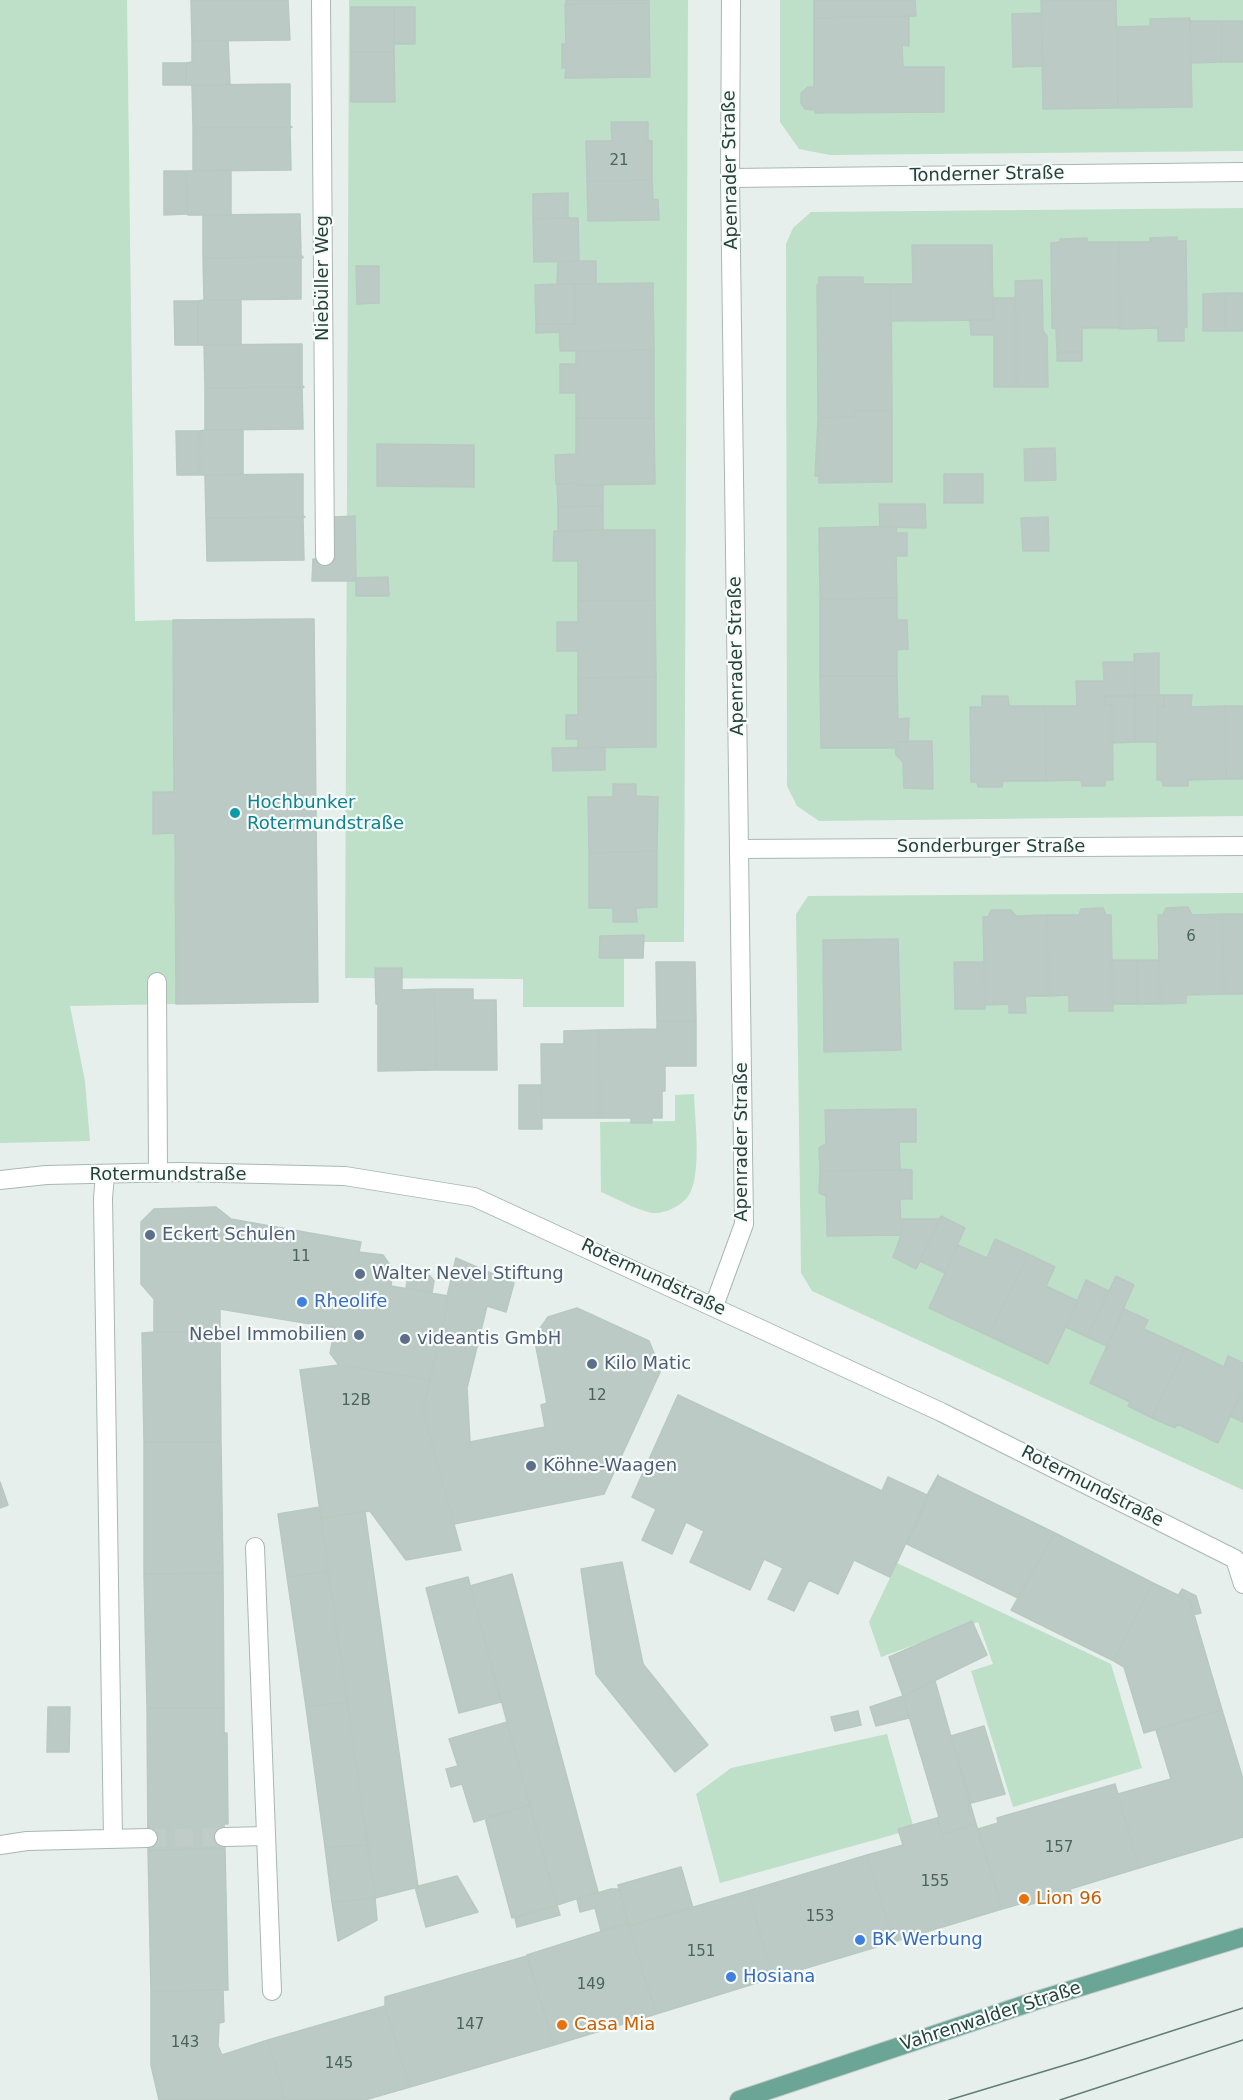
<!DOCTYPE html>
<meta charset="utf-8">
<style>
body{margin:0}
canvas{display:block;background:#e6efeb}
</style>
<canvas width="1243" height="2100"></canvas>
<script>
const c = document.querySelector('canvas').getContext('2d');
c.lineJoin = 'round';
function fill(path, color) { c.fillStyle = color; c.fill(path, 'evenodd'); }
function trace(path, color, width, dash) { c.strokeStyle = color; c.lineWidth = width; c.lineCap = dash ? 'butt' : 'round'; c.setLineDash(dash || []); c.stroke(path); }
function drawText(font, color, halo, rows, align = 'center') {
  c.font = font + ' "DejaVu Sans",sans-serif'; c.lineWidth = 4.5; c.setLineDash([]); c.textBaseline = 'middle'; c.strokeStyle = halo; c.fillStyle = color; for (const [text, x, y, turn = 0] of rows) {
    c.save(); c.translate(x, y); c.rotate((+turn || 0) * Math.PI / 180); c.textAlign = isNaN(turn) ? turn : align; if (halo) c.strokeText(text, 0, 0); c.fillText(text, 0, 0); c.restore();
  }
}
fill(new Path2D(`
 M0,0H127L135,621L173,620L174,792H153L154,834L175,833L176,1004L70,1006L85,1081L90,1141L0,1143Z
 M349,0H688L684,942H624V1007H523V979L345,978Z
 M780,0H1243V151L830,155L799,149L780,122Z
 M1243,208V816L819,821L797,806L787,786L786,244L793,228L811,212Z
 M1243,893V1490L812,1291L801,1273L796,914L808,896Z
 M694,1094C695,1120 701,1169 691,1191C686,1204 666,1214 653,1213C641,1212 613,1197 601,1192L600,1122L675,1121V1095Z
 M897,1563L1111,1664L1142,1768L1013,1807L971,1671L993,1664L978,1622L881,1657L869,1622Z
 M887,1734L914,1829L720,1883L696,1794L731,1768Z`), '#bfe0c8');
const building = new Path2D(`
 M191,0H288L290,40L192,41Z
 M566,0H649V3L566,4Z
 M814,0H915L916,16L814,18Z
 M1041,0H1116L1118,108L1043,109Z
 M649,3L650,77L565,78L566,68H562V44H566L565,4Z
 M351,7H394V52H351Z
 M394,7H415V44H394Z
 M1041,13L1043,66L1013,67L1012,14Z
 M909,16V46L902,45L903,67H944V112L815,113V110L805,109L801,103V93L808,87H814V18Z
 M1190,18L1192,107L1118,108L1117,27L1150,26V19Z
 M1190,21H1221V62L1191,63Z
 M1221,21H1243V62H1221Z
 M228,40L230,85H186V63L192,62V41Z
 M351,52H394L395,102H351Z
 M163,63H186V85H163Z
 M290,84V126L292,127L193,128L192,85Z
 M611,122H648V140L652,141V180L587,181L586,141H612Z
 M292,127L290,128L291,170L193,171V128Z
 M231,170V215H188L187,171Z
 M164,171H187V214L164,215Z
 M652,180L653,199L658,200L659,220L588,221L587,181Z
 M568,193V218L533,219V194Z
 M300,214L301,255L303,257L203,258V215Z
 M568,218H578L579,261L534,262L533,219Z
 M1177,237V241H1186L1187,327H1184V341H1158V328L1120,329L1119,242H1150V238Z
 M1087,238V242H1119L1120,328H1082V352H1057L1056,329L1052,328L1051,243L1060,242V239Z
 M912,245H992L993,320L891,321V284H913Z
 M301,257V299L204,300L203,258L303,257V258Z
 M579,261H596V284H557L558,262Z
 M356,266H379V303L357,304Z
 M819,277H863V284H891L892,411H853L854,417L818,418L817,285H819Z
 M1042,280L1043,331L1047,336L1048,387H1017L1015,281Z
 M653,283L654,350L560,351L559,324H575V284Z
 M557,284H575V324H536L535,285Z
 M1225,293H1243V331H1225Z
 M1225,293V331H1203V294Z
 M993,298H1015L1016,387H994V335H971L970,320H993Z
 M204,300H241V345H198V301Z
 M174,301H198V345H175Z
 M536,324H559V332L536,333Z
 M302,344V385L304,387L205,388L204,345Z
 M654,350V418H576V393H560V364H576V351Z
 M1057,352H1082V361H1057Z
 M304,387L302,388L303,429L205,430V388Z
 M853,411H892V482L819,483V476H815L818,418L854,417Z
 M576,418H654L655,484L577,485V483L556,484L555,455L576,454Z
 M205,430H243V475H200L199,431Z
 M176,431H200L199,475H177Z
 M377,444L474,445V487L377,486Z
 M1055,448L1056,480L1025,481L1024,449Z
 M303,474V516L305,517L206,518L205,475Z
 M944,474H983V503H944Z
 M577,483V485H603V506L558,507L557,484Z
 M879,504H925L926,528L880,527Z
 M603,506V530L558,532V507Z
 M355,516L356,581H312L313,559H335L334,517Z
 M305,517L303,518L304,560L207,561L206,518Z
 M1048,517L1049,551H1023L1021,518Z
 M897,526L896,533H907V556H896L897,598L820,599L819,528Z
 M578,530H655V600L578,601V561H553L554,531H578Z
 M388,577L389,596H356V578Z
 M897,598V620H907L908,649L897,650V676H820V599Z
 M655,600L656,677L578,678V651H557V622H578V601Z
 M314,619L318,1002L176,1004L175,833L153,834V792H174L173,620Z
 M1159,653V695L1135,696L1134,654Z
 M1103,662H1134L1135,696H1104L1105,705H1112L1113,780H1105V786H1082L1081,781L1078,780L1046,781L1045,706H1077L1076,681H1104Z
 M820,676H897L898,719L909,718L908,742H897L898,748H821Z
 M656,677V747L578,748V739H566V715H578V678Z
 M1159,695H1164V707H1157V742H1135V696Z
 M1164,695H1192L1191,707L1225,706L1226,779L1188,780V786H1163L1162,780H1157V707H1164Z
 M982,696H1008L1009,706H1045L1046,781H1003L1002,787H978L977,782H971L970,707H982Z
 M1104,696H1135V742L1112,743V705H1105Z
 M1225,706H1243V779H1226Z
 M908,741H932L933,789L904,788L903,762L896,755L895,748H898L897,742Z
 M605,747V770L553,771L552,748Z
 M613,784H636V796L658,797L657,851L589,853L588,797H613Z
 M657,851V907L636,908L637,922H613V908H589V853Z
 M1188,907L1192,915L1222,914L1224,994L1186,995V1003L1160,1004L1158,915H1163L1166,908Z
 M1103,908L1106,915H1111L1113,1011H1069V995L1048,996L1047,915H1079L1081,909Z
 M991,910H1011L1016,916L1047,915L1048,996H1025L1026,1013H1009V1004L985,1005L983,917H988Z
 M1222,914H1243V994H1224Z
 M644,935L643,958H599L600,936Z
 M898,939L901,1050L824,1052L823,940Z
 M1111,960H1137V1004H1112Z
 M1137,960H1159L1160,1004H1137Z
 M656,962H695L696,1021H657Z
 M954,962H984L985,1009H955Z
 M375,968H402V990L435,989L436,1070L378,1071V1004H376Z
 M435,989H473V1000H496L497,1070H436Z
 M657,1021H696V1066H665V1091H662V1118H652V1123H631V1118H600L599,1030L657,1029Z
 M599,1030L600,1118H542L541,1044H564V1031Z
 M519,1085H541L542,1129H519Z
 M916,1109V1142H899L900,1169L912,1170L820,1171L819,1148L826,1144L825,1110Z
 M912,1170V1199H900L901,1235L827,1236L826,1196L819,1193L820,1171Z
 M216,1207L231,1219L361,1242L359,1252L383,1255L393,1269L391,1286L448,1296L446,1301L448,1302L430,1380L339,1365L330,1353L335,1328L220,1309V1332H154V1299L141,1284V1222L154,1209Z
 M941,1216L965,1228L945,1273L920,1261Z
 M901,1219H940L916,1269L893,1257L901,1235Z
 M995,1239L1028,1254L989,1336L929,1308L958,1245L987,1258Z
 M1028,1254L1055,1267L1046,1286L1078,1301L1048,1364L989,1336Z
 M456,1258L514,1283L506,1312L487,1306L467,1388L470,1442L545,1427L541,1405L547,1403L534,1337L548,1317L577,1308L649,1341L661,1370L604,1494L454,1524L423,1410L448,1302L446,1301Z
 M413,1273L430,1276L434,1281L432,1293L406,1288L408,1277Z
 M1116,1276L1134,1285L1107,1346L1087,1337Z
 M1086,1280L1109,1291L1087,1337L1066,1327Z
 M1124,1309L1148,1320L1144,1329L1185,1348L1152,1418L1128,1406L1130,1402L1090,1383Z
 M154,1332H220L221,1442H144L142,1333Z
 M1185,1348L1224,1367L1228,1356L1243,1363V1389L1218,1443L1177,1424L1175,1428L1152,1418Z
 M339,1365L430,1380L423,1410L461,1550L406,1560L370,1511L321,1518L300,1370Z
 M1243,1389V1422L1230,1416Z
 M678,1395L882,1491L888,1477L927,1495L938,1475L890,1577L854,1560L838,1594L809,1580L794,1611L768,1599L783,1568L764,1559L750,1590L690,1562L704,1531L686,1522L672,1554L642,1540L656,1509L632,1497Z
 M144,1442H221L223,1573L144,1574Z
 M938,1476L1055,1533L1018,1598L907,1544Z
 M0,1482L8,1505L0,1508Z
 M320,1507L328,1571L287,1577L278,1514Z
 M365,1512L418,1887L375,1898L321,1518Z
 M1055,1533L1153,1583L1114,1661L1011,1610Z
 M622,1562L643,1664L708,1745L675,1772L596,1674L581,1569Z
 M328,1571L347,1702L306,1707L287,1577Z
 M223,1573L224,1708H147L144,1574Z
 M512,1574L598,1892L557,1905L470,1586Z
 M468,1577L501,1702L459,1713L426,1588Z
 M1153,1583L1190,1601L1222,1710L1144,1733L1124,1667L1114,1661Z
 M1182,1589L1196,1596L1201,1613L1193,1615L1190,1601L1178,1596Z
 M972,1621L987,1655L903,1696L889,1657Z
 M935,1681L976,1824L942,1834L937,1818L939,1817L903,1696Z
 M903,1696L909,1718L876,1726L870,1707Z
 M347,1702L368,1845L325,1847L306,1707Z
 M48,1707H70L69,1752H47Z
 M147,1708H224V1733H227L228,1824H224L225,1849L148,1850Z
 M1222,1710L1243,1779V1837L1139,1868L1118,1794L1171,1779L1156,1730Z
 M858,1711L861,1725L835,1731L831,1717Z
 M507,1722L530,1805L474,1822L462,1784L451,1787L446,1769L458,1766L449,1739Z
 M984,1726L1005,1794L971,1803L951,1736Z
 M1115,1784L1139,1868L1070,1889L1071,1892L1028,1905L1027,1902L1002,1909L978,1829L998,1823L997,1818Z
 M530,1805L557,1905L512,1918L485,1818Z
 M937,1818L942,1834L976,1824L1002,1909L893,1942L867,1855L903,1845L898,1829Z
 M368,1845L375,1898L332,1902L325,1847Z
 M225,1849L228,1990L151,1991L148,1850Z
 M867,1855L893,1942L773,1978L748,1891Z
 M681,1867L693,1908L629,1926L618,1885Z
 M457,1876L478,1912L426,1927L415,1887Z
 M611,1889H619L628,1923L601,1931L595,1908L580,1912L577,1899Z
 M748,1891L773,1978L656,2014L629,1926Z
 M375,1898L377,1920L338,1941L332,1902Z
 M557,1905L560,1915L517,1927L515,1918Z
 M628,1923L656,2014L554,2045L527,1955Z
 M527,1956L554,2045L410,2087L385,2006V1997Z
 M223,1990L224,2022L219,2023L218,2046L222,2055L268,2040L285,2100H159L151,2065V1991Z
 M385,2006L410,2087L365,2100H285L268,2040Z`);
fill(building, '#bbcac4');
trace(building, '#b8c9c2', 1.5);
trace(new Path2D(`
 M148,1838L224,1837`), '#bfccc8', 18, [18, 9]);
const minor = new Path2D(`
 M321,0L325,556
 M730,178L1243,172
 M739,849L1243,846
 M157,982L158,1173
 M105,1175L103,1198L113,1839
 M0,1180L46,1175L179,1172L345,1176L474,1197L941,1412L1235,1559L1243,1584
 M714,1306L744,1224L730,178L731,0
 M255,1547L272,1991
 M224,1837L266,1836
 M0,1845L27,1841L148,1838`);
const major = new Path2D(`
 M739,2100L1038,2000L1243,1937`);
trace(minor, '#a8b8b2', 20);
trace(major, '#c2cac8', 20);
trace(minor, '#fff', 18);
trace(major, '#6aa596', 18);
trace(new Path2D(`
 M949,2100L1085,2059L1243,2008
 M1060,2100L1243,2040`), '#5f7d75', 1.5);
for (const [x, y, r, color] of [
 [235,813,6,"#0f9aa8"],
 [150,1235,6,"#5c6f8a"],
 [360,1274,6,"#5c6f8a"],
 [302,1302,6,"#3f7fe0"],
 [359,1335,6,"#5c6f8a"],
 [405,1339,6,"#5c6f8a"],
 [592,1364,6,"#5c6f8a"],
 [531,1466,6,"#5c6f8a"],
 [1024,1899,6,"#e8710a"],
 [860,1940,6,"#3f7fe0"],
 [731,1977,6,"#3f7fe0"],
 [562,2025,6,"#e8710a"]
]) { const dot = new Path2D(); dot.arc(x, y, r, 0, 2 * Math.PI); c.fillStyle = color; c.fill(dot); trace(dot, '#f7fbf9', 2); }
drawText('15px', '#4a645c', null, [
 ["21",619,161],
 ["6",1191,937],
 ["11",301,1257],
 ["12",597,1396],
 ["12B",356,1401],
 ["157",1059,1848],
 ["155",935,1882],
 ["153",820,1917],
 ["151",701,1952],
 ["149",591,1985],
 ["147",470,2025],
 ["143",185,2043],
 ["145",339,2064]
]);
drawText('18px', '#24423a', '#f7fbf9', [
 ["Apenrader Straße",731,170,-91],
 ["Tonderner Straße",987,175,-1],
 ["Niebüller Weg",323,278,-90],
 ["Apenrader Straße",737,656,-91],
 ["Sonderburger Straße",991,847],
 ["Apenrader Straße",742,1142,-90],
 ["Rotermundstraße",168,1175],
 ["Rotermundstraße",653,1278,25],
 ["Rotermundstraße",1092,1487,27],
 ["Vahrenwalder Straße",991,2017,-18]
]);
drawText('18px', '#0d838f', '#f7fbf9', [
 ["Hochbunker",247,803],
 ["Rotermundstraße",247,824]
], 'left');
drawText('18px', '#4e5e75', '#f7fbf9', [
 ["Eckert Schulen",162,1235],
 ["Walter Nevel Stiftung",372,1274],
 ["Nebel Immobilien",347,1335,"right"],
 ["videantis GmbH",417,1339],
 ["Kilo Matic",604,1364],
 ["Köhne-Waagen",543,1466]
], 'left');
drawText('18px', '#366cbe', '#f7fbf9', [
 ["Rheolife",314,1302],
 ["BK Werbung",872,1940],
 ["Hosiana",743,1977]
], 'left');
drawText('18px', '#c56008', '#f7fbf9', [
 ["Lion 96",1036,1899],
 ["Casa Mia",574,2025]
], 'left');
</script>
